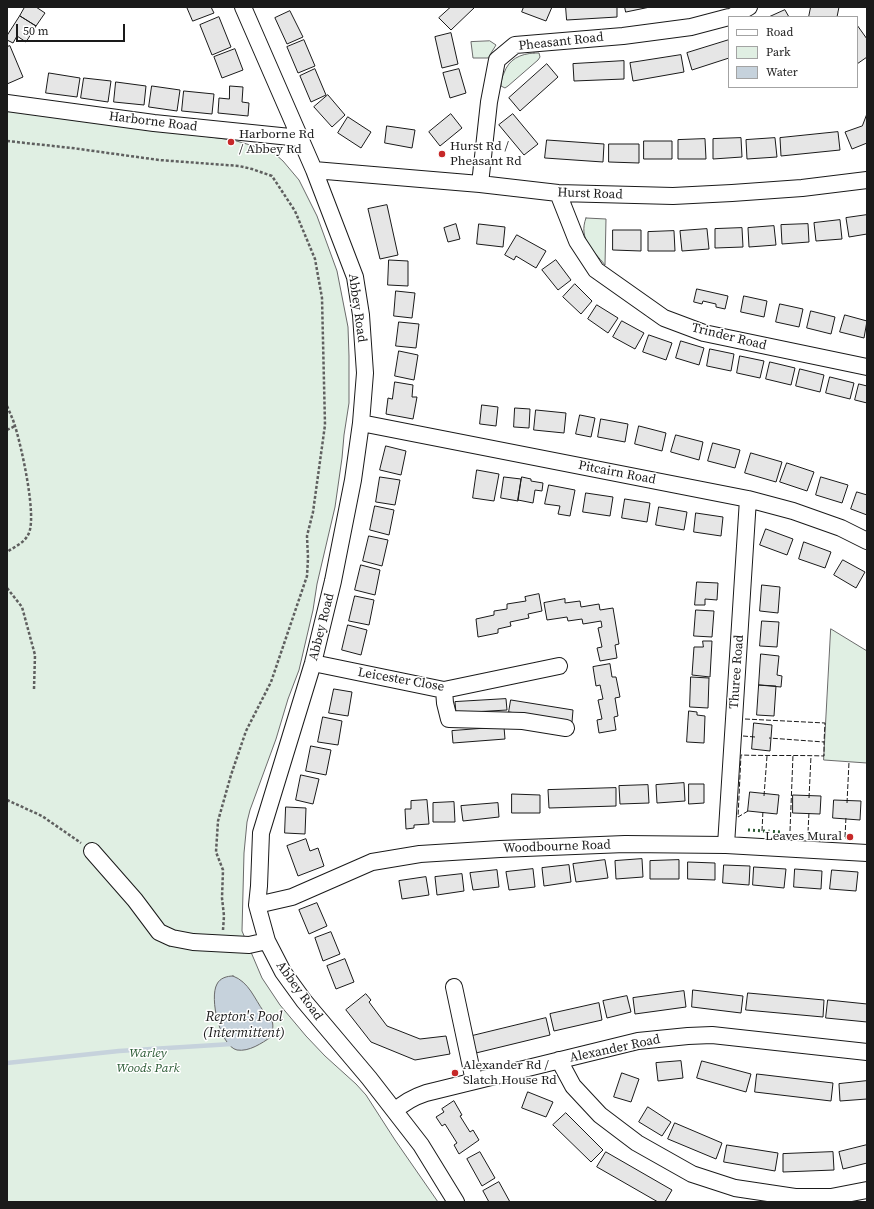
<!DOCTYPE html>
<style>
body{margin:0}
#map{position:relative;width:874px;height:1209px;overflow:hidden;background:#fff;font-family:"Source Serif 4",serif}
canvas{display:block}
.frame{position:absolute;inset:0;border:8px solid #1a1a1a;pointer-events:none}
.legend{position:absolute;left:728px;top:16px;width:130px;height:72px;box-sizing:border-box;background:#fff;border:1px solid #a3a3a3;margin:0;padding:5px 7px;list-style:none;font-size:12px;color:#1a1a1a}
.legend li{display:flex;align-items:center;gap:8px;height:20px}
.legend b{width:20px;border:1px solid #a3a3a3}
.scale{position:absolute;left:16px;top:24px;width:109px;height:18px;box-sizing:border-box;border:2px solid #1a1a1a;border-top:0;padding-left:5px;font-size:12px;line-height:14px;white-space:nowrap;color:#1a1a1a;-webkit-text-stroke:3px #fff;paint-order:stroke}
</style>
<div id="map">
<canvas width="874" height="1209"></canvas>
<div class="frame"></div>
<ul class="legend">
<li><b style="height:5px;background:#fff"></b>Road</li>
<li><b style="height:11px;background:#e0efe3"></b>Park</li>
<li><b style="height:11px;background:#c6d2dc"></b>Water</li>
</ul>
<div class="scale">50 m</div>
</div>
<script>
const c = document.querySelector('canvas').getContext('2d');
c.lineJoin = 'round';
function fill(path, color) { c.fillStyle = color; c.fill(path, 'evenodd'); }
function trace(path, color, width, dash) { c.strokeStyle = color; c.lineWidth = width; c.lineCap = dash ? 'butt' : 'round'; c.setLineDash(dash || []); c.stroke(path); }
function drawText(font, color, halo, rows, align = 'center') {
  c.font = font + ' "Source Serif 4",serif'; c.lineWidth = 3; c.setLineDash([]); c.textBaseline = 'middle'; c.strokeStyle = halo; c.fillStyle = color; for (const [text, x, y, turn = 0] of rows) {
    c.save(); c.translate(x, y); c.rotate((+turn || 0) * Math.PI / 180); c.textAlign = isNaN(turn) ? turn : align; if (halo) c.strokeText(text, 0, 0); c.fillText(text, 0, 0); c.restore();
  }
}
const green = new Path2D(`
 M490,41L496,45L488,58H473L471,42Z
 M534,53H539L540,57L538,60L508,86L505,88L501,86C501,81 502,77 504,73C509,59 520,54 534,53Z
 M7,110L233,140L264,149L275,154L283,161L299,180L317,216L337,271L348,327L349,356V403L344,435L342,458L335,507L317,584L313,610L299,670L288,699L276,739L250,810L247,822L244,853L242,931L262,978L280,1005L306,1036L325,1056L356,1084L366,1095L395,1140L438,1202H7Z
 M586,218L606,219L605,265C593,250 578,239 586,218Z
 M831,629L867,651V763L824,760Z`);
fill(green, '#e0efe3');
trace(green, '#6a6a6a', 1);
const water = new Path2D(`
 M233,976C249,982 254,998 264,1012C266,1015 270,1018 272,1021C274,1026 272,1033 271,1037C262,1043 249,1052 237,1050C220,1046 209,998 217,984C220,978 227,976 233,976Z`);
fill(water, '#c6d2dc');
trace(water, '#6a6a6a', 1);
trace(new Path2D(`
 M7,1063L119,1051L232,1044`), '#c6d2dc', 4.5);
const building = new Path2D(`
 M25,7H36L45,13L36,26L20,16Z
 M187,7H211L214,13L193,21Z
 M451,7H475L451,30L439,18Z
 M524,7H552L546,21L522,12Z
 M566,7H617V17L567,20Z
 M625,7H650L626,12Z
 M811,7H839L837,17H809Z
 M785,10L789,17H769Z
 M290,11L303,37L287,44L275,18Z
 M20,16L36,26L26,42L17,36L13,43L7,40V36Z
 M219,17L231,47L212,55L200,25Z
 M857,25L867,39V57L857,64Z
 M451,33L458,64L442,68L435,37Z
 M304,40L315,66L298,73L287,47Z
 M729,40V58L692,70L687,53Z
 M10,46L23,77L7,84V47Z
 M235,49L243,70L222,78L214,57Z
 M681,55L684,72L633,81L630,63Z
 M624,61V79L574,81L573,64Z
 M547,64L558,77L520,111L509,98Z
 M315,69L326,95L311,102L300,76Z
 M459,69L466,93L450,98L443,73Z
 M49,73L80,78L77,97L46,93Z
 M84,78L111,81L108,102L81,98Z
 M116,82L146,86L144,105L114,102Z
 M152,86L180,90L177,111L149,107Z
 M230,86L243,87L242,102L249,103L248,116L218,113L219,98L229,99Z
 M184,91L214,94L212,114L182,111Z
 M328,95L345,115L332,127L314,107Z
 M451,114L462,128L440,146L429,132Z
 M513,114L538,144L524,155L499,125Z
 M867,114V143L852,149L845,132L862,126Z
 M348,117L371,132L361,148L338,133Z
 M387,126L415,130L412,148L385,143Z
 M838,132L840,150L781,156L780,138Z
 M741,138L742,157L713,159V139Z
 M775,138L777,157L747,159L746,140Z
 M705,139L706,159H678V140Z
 M547,140L604,144L603,162L545,158Z
 M644,141H672V159H644Z
 M609,144H639V163L609,162Z
 M387,205L398,255L380,259L368,209Z
 M867,215V234L849,237L846,218Z
 M840,220L842,239L816,241L814,223Z
 M456,224L460,239L448,242L444,228Z
 M479,224L505,227L503,247L477,244Z
 M808,224L809,242L782,244L781,225Z
 M774,226L776,245L749,247L748,228Z
 M742,228L743,247L715,248V229Z
 M707,229L709,249L682,251L680,231Z
 M613,230H641V251L613,250Z
 M674,231L675,251H648V232Z
 M517,235L546,251L536,268L516,256L514,260L505,255Z
 M389,260L408,261V286L388,285Z
 M556,260L571,280L558,290L542,270Z
 M575,284L592,301L581,314L563,297Z
 M697,289L728,296L725,309L716,307V304L703,301L702,304L694,302Z
 M396,291L415,293L412,318L394,316Z
 M744,296L767,301L764,317L741,312Z
 M780,304L803,309L799,327L776,322Z
 M597,305L618,318L608,333L588,319Z
 M811,311L835,317L831,334L807,328Z
 M845,315L867,321L864,338L840,332Z
 M622,321L644,333L635,349L613,337Z
 M399,322L419,324L416,348L396,346Z
 M649,335L672,343L666,360L643,352Z
 M681,341L704,348L699,365L676,358Z
 M710,349L734,354L731,371L707,366Z
 M399,351L418,355L414,380L395,376Z
 M740,356L764,361L760,378L737,373Z
 M770,362L795,368L791,385L766,379Z
 M800,369L824,375L820,392L796,386Z
 M830,377L854,383L850,399L826,393Z
 M395,382L413,385L412,397H417L413,419L386,414L388,398L392,399Z
 M859,384L867,386V403L855,400Z
 M482,405L498,407L496,426L480,424Z
 M515,408L530,409L529,428L514,427Z
 M536,410L566,413L564,433L534,430Z
 M580,415L595,418L591,437L576,434Z
 M601,419L628,424L625,442L598,437Z
 M639,426L666,433L662,451L635,444Z
 M676,435L703,442L699,460L671,452Z
 M713,443L740,450L735,468L708,461Z
 M386,446L406,451L401,475L380,470Z
 M751,453L782,462L776,482L745,473Z
 M787,463L814,472L807,491L780,482Z
 M477,470L499,474L494,501L473,498Z
 M380,477L400,480L395,505L376,502Z
 M504,477L521,479L518,501L501,498Z
 M522,477L531,479V481L543,483L542,491L535,490L533,503L518,500Z
 M821,477L848,485L842,503L816,495Z
 M549,485L575,490L570,516L558,514L560,506L545,504Z
 M857,492L867,495V515L851,509Z
 M586,493L613,497L610,516L583,512Z
 M625,499L650,503L647,522L622,518Z
 M375,506L394,510L389,535L370,530Z
 M659,507L687,512L684,530L656,525Z
 M696,513L723,517L721,536L694,532Z
 M766,529L793,539L787,555L760,545Z
 M369,536L388,540L382,566L363,561Z
 M804,542L831,552L825,568L799,559Z
 M843,560L865,572L856,588L834,575Z
 M361,565L380,570L375,595L355,590Z
 M697,582L718,583L717,600L705,599V605H695Z
 M762,585L780,587L778,613L760,611Z
 M539,594L542,611L528,614L529,618L510,622L511,626L498,629V633L478,637L476,619L494,615V611L507,609V604L526,601L525,597Z
 M355,596L374,600L369,625L349,621Z
 M565,599V603L580,601L581,607L599,604L600,610L613,608L619,644L615,645L617,658L600,661L597,648L602,647L598,628L602,627L601,621L583,624L582,619L568,621L567,617L547,620L544,603Z
 M696,610L714,611L712,637L694,636Z
 M762,621L779,622L777,647L760,646Z
 M348,625L367,630L361,655L342,650Z
 M703,641H712L710,677L692,675L694,647H703Z
 M761,654L779,656L777,675L782,676L781,687L759,685Z
 M610,664L612,677H616L620,697L615,698L618,716L614,717L616,730L599,733L597,720L602,719L598,700L603,699L600,685L596,686L593,667Z
 M691,677L709,678L708,708L690,707Z
 M759,685L776,686L774,716L757,715Z
 M334,689L352,692L348,716L329,713Z
 M506,699L507,710L456,713L455,702Z
 M511,700L573,710L572,722L509,712Z
 M689,711L697,712V715L705,716L704,743L687,742Z
 M323,717L342,721L338,745L318,742Z
 M754,723L772,725L770,751L752,749Z
 M504,727L505,739L453,743L452,731Z
 M311,746L331,750L326,775L306,771Z
 M301,775L319,779L313,804L296,800Z
 M684,783L685,801L657,803L656,785Z
 M689,784H704V803L689,804Z
 M648,785L649,803L620,804L619,786Z
 M616,788V806L549,808L548,790Z
 M750,792L779,795L777,814L748,811Z
 M512,794L540,795V813H512Z
 M793,795L821,796L820,814L793,813Z
 M427,800L429,824L414,825V828L406,829L405,809H411V801Z
 M834,800L861,801L860,820L833,818Z
 M454,802L455,822H433V803Z
 M498,803L499,817L463,821L461,806Z
 M286,807L306,808L305,834L285,833Z
 M306,839L310,851L318,848L324,866L298,876L287,846Z
 M642,859L643,877L616,879L615,861Z
 M605,860L608,878L576,882L573,864Z
 M679,860V879H650V861Z
 M688,862L715,863V880L688,879Z
 M569,865L571,882L544,886L542,868Z
 M724,865L750,866L749,885L723,883Z
 M754,867L786,869L784,888L753,885Z
 M533,869L535,887L509,890L506,872Z
 M795,869L822,871L821,889L794,887Z
 M497,870L499,887L473,890L470,873Z
 M832,870L858,872L856,891L830,889Z
 M462,874L464,891L437,895L435,877Z
 M426,877L429,895L402,899L399,881Z
 M317,903L327,926L309,934L299,910Z
 M331,932L340,954L323,961L315,938Z
 M345,959L354,982L336,989L327,966Z
 M693,990L743,996L741,1013L692,1007Z
 M684,991L686,1007L635,1014L633,998Z
 M748,993L824,1000L823,1017L746,1010Z
 M366,994L371,1000L369,1002L387,1026L420,1039L446,1036L450,1054L415,1060L371,1042L346,1010Z
 M627,996L631,1012L607,1018L603,1001Z
 M828,1000L867,1004V1022L826,1018Z
 M599,1003L602,1020L554,1031L550,1014Z
 M546,1018L550,1035L476,1053L472,1036Z
 M681,1061L683,1078L658,1081L656,1063Z
 M702,1061L751,1074L746,1092L697,1078Z
 M622,1073L639,1079L631,1102L614,1097Z
 M757,1074L833,1083L831,1101L755,1092Z
 M867,1081V1099L840,1101L839,1084Z
 M528,1092L553,1102L546,1117L522,1108Z
 M454,1101L462,1115L460,1116L470,1132L473,1130L479,1140L459,1154L454,1145L457,1143L445,1124L442,1126L436,1117L444,1112L442,1109Z
 M648,1107L671,1122L662,1136L639,1122Z
 M566,1113L603,1150L591,1162L553,1125Z
 M675,1123L722,1143L716,1159L668,1139Z
 M727,1145L778,1153L775,1171L724,1162Z
 M867,1145V1163L843,1169L839,1152Z
 M480,1152L495,1178L482,1186L467,1159Z
 M606,1152L672,1190L665,1202H658L597,1167Z
 M833,1152L834,1170L783,1172V1154Z
 M499,1182L510,1202H489L483,1191Z`);
fill(building, '#e6e6e6');
trace(building, '#1a1a1a', 1);
const minor = new Path2D(`
 M243,7L314,170L355,277L361,315L365,373L361,423L353,480L333,581L313,663L261,833L259,886L257,905L267,941L283,972L304,1001L369,1078L421,1145L456,1202
 M731,17L749,7
 M7,103L154,123L300,138
 M314,170L480,184L558,193L673,196L732,193L802,188L867,180
 M480,184L489,102L497,60L515,45L623,36L691,27L729,17
 M558,193L577,241L596,270L664,318L704,333L867,367
 M361,423L748,499L793,511L841,528L867,541
 M313,663L444,690L559,666
 M444,690L445,703L449,719L523,721L566,728
 M726,845L748,499
 M92,851L135,900L159,932L172,938L193,942L249,945L267,941
 M257,905L292,897L372,862L420,854L500,849L625,844L726,845L867,853
 M454,987L474,1081
 M559,1060L573,1086L600,1115L637,1143L692,1174L735,1188L795,1197H831L867,1190
 M395,1111C404,1102 414,1097 426,1093L638,1041L688,1036L712,1035L867,1052`);
trace(minor, '#1a1a1a', 18);
trace(new Path2D(`
 M7,141L72,148L159,160L239,166L252,169L272,176L295,211L315,259L322,298L325,425L313,512L307,536L308,558L307,576L271,682L246,731L231,775L218,821L216,852L223,870L222,898L224,916L223,930
 M7,406C10,413 13,419 15,426C21,445 38,519 28,535C24,543 14,547 7,552
 M7,430L15,426
 M7,588L22,607L35,655L34,689
 M7,800L42,816L81,843`), '#5f5f5f', 2.5, [3, 2]);
trace(minor, '#fff', 16);
trace(new Path2D(`
 M748,830L782,832
 M845,837H854`), '#2b5a34', 3, [2, 3]);
trace(new Path2D(`
 M745,719L825,723L824,742
 M743,736L755,737
 M764,796L767,756
 M809,798L811,756
 M847,803L849,762
 M748,811L738,817L741,755C768,756 796,755 824,756V742L769,738
 M762,831L763,810
 M790,831L793,755
 M808,832L809,812
 M845,837L846,817`), '#1a1a1a', 1, [5, 2]);
for (const [x, y, r, color] of [
 [231,142,4,"#c62828"],
 [442,154,4,"#c62828"],
 [850,837,4,"#c62828"],
 [455,1073,4,"#c62828"]
]) { const dot = new Path2D(); dot.arc(x, y, r, 0, 2 * Math.PI); c.fillStyle = color; c.fill(dot); trace(dot, '#fff', 1.5); }
drawText('13px', '#1a1a1a', '#fff', [
 ["Pheasant Road",561,42,-6],
 ["Harborne Road",153,122,7],
 ["Hurst Road",590,194,2],
 ["Abbey Road",357,308,82],
 ["Trinder Road",729,337,14],
 ["Pitcairn Road",617,473,11],
 ["Abbey Road",322,627,-76],
 ["Thuree Road",737,672,-86],
 ["Leicester Close",401,680,10],
 ["Woodbourne Road",557,847,-2],
 ["Abbey Road",299,991,54],
 ["Alexander Road",615,1049,-12]
]);
drawText('13px', '#1a1a1a', '#fff', [
 ["Harborne Rd",239,135],
 ["/ Abbey Rd",239,150],
 ["Hurst Rd /",450,147],
 ["Pheasant Rd",450,162],
 ["Leaves Mural",842,837,"right"],
 ["Alexander Rd /",463,1066],
 ["Slatch House Rd",463,1081]
], 'left');
drawText('italic 13px', '#2b5a34', '#fff', [
 ["Warley",148,1054],
 ["Woods Park",148,1069]
]);
drawText('italic 14px', '#1a1a1a', '#fff', [
 ["Repton's Pool",244,1017],
 ["(Intermittent)",244,1033]
]);
</script>
